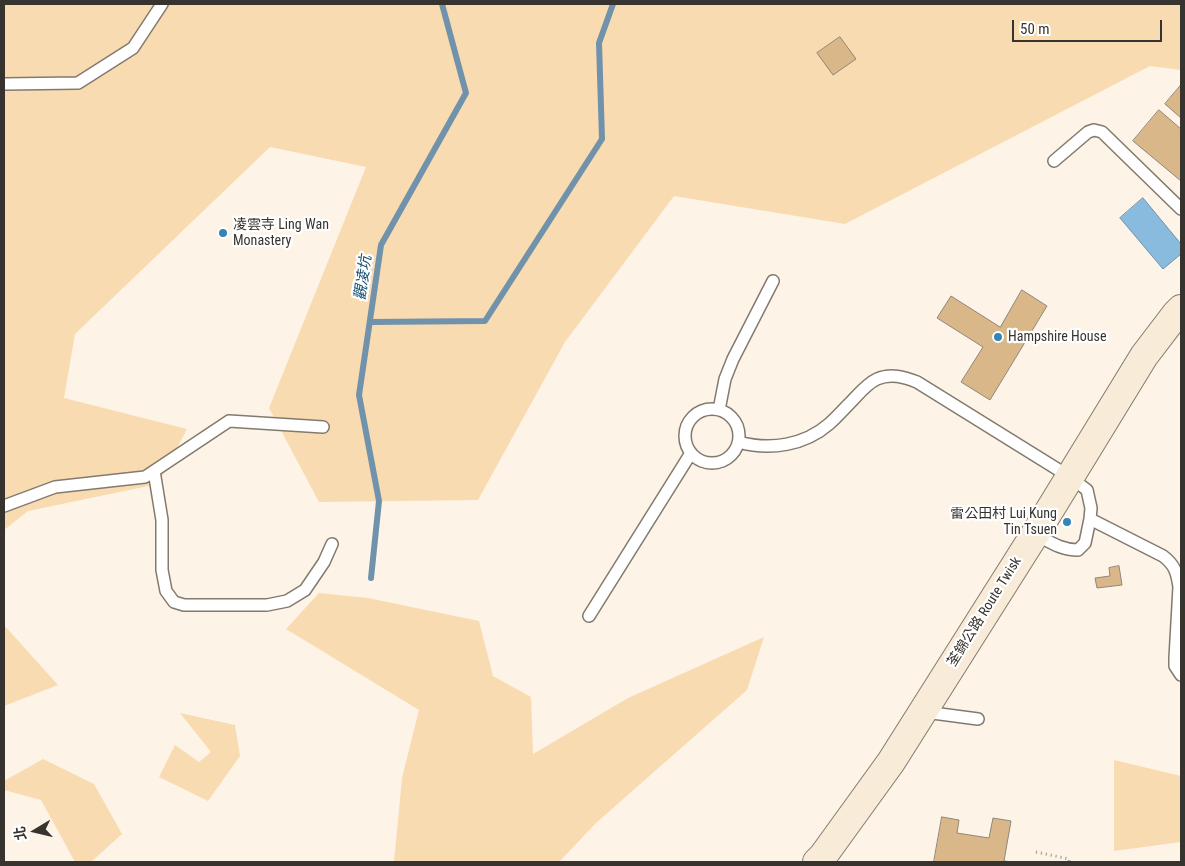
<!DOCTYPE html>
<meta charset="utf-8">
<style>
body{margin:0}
#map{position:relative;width:1185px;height:866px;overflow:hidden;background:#fdf3e6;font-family:"Roboto Condensed","Noto Sans TC",sans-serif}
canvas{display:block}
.frame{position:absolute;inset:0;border:5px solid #37342f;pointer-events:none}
.north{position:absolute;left:10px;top:806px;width:50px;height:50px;-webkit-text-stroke:4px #fff;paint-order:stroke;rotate:261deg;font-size:14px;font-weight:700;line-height:20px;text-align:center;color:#37342f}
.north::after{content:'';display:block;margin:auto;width:18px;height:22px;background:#37342f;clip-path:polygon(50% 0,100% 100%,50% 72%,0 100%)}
.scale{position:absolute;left:1012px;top:20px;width:150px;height:22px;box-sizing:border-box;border:2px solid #37342f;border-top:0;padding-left:6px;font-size:15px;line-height:18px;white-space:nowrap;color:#37342f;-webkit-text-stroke:4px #fff;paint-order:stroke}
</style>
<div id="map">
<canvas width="1185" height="866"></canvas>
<div class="frame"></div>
<div class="north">北</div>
<div class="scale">50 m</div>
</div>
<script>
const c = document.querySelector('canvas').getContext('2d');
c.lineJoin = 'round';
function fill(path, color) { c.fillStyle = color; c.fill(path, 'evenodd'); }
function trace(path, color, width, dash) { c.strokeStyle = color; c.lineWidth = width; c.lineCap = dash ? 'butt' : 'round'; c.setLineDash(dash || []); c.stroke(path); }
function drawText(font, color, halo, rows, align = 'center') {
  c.font = font + ' "Roboto Condensed","Noto Sans TC",sans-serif'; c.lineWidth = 4.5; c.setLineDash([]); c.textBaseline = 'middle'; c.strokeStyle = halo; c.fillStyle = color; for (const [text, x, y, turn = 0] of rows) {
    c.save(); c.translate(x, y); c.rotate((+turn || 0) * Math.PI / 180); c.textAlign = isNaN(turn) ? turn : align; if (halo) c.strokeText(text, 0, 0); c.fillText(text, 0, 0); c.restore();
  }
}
fill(new Path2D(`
 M4,4H1181V70L1150,66L845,224L674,196L565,342L478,500L319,502L269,408L366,167L270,147L75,334L64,398L187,429L158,484L28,511L4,530Z
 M319,593L368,598L479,621L493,676L531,697L533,754L628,698L764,637L747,690L596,823L559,862H394L402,778L419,710L286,629Z
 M4,625L58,685L4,706Z
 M180,713L235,725L240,756L208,801L159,777L175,745L199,762L211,752Z
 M43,759L94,784L122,834L91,862H75L41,800L4,790V781Z
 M1114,760L1181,776V842L1114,851Z`), '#f9dbb2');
const water = new Path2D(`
 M1143,198L1181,244V254L1163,269L1120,218Z`);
fill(water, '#89bbde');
trace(water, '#7092aa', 1);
trace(new Path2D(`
 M370,322L485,321L602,139L599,43L613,4
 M371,578L379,501L359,395L381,245L466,93L442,4`), '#7092aa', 6);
const building = new Path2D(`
 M840,37L856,59L833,75L817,53Z
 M1181,85V118L1165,104Z
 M1159,110L1181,129V181L1133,141Z
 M1022,290L1047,306L990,400L961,382L983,347L937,318L951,296L1000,327Z
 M1119,566L1122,585L1097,588L1095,578L1110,576L1109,568Z
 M942,817L959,820L957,833L989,838L993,818L1011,821L1004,861L1013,862H934Z`);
fill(building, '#d9b788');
trace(building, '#8f867a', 1);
const lane = new Path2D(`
 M4,84L78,83L133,48L162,4
 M1054,161L1088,132L1094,130L1102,132L1181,209
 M685 436a27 27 0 1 1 54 0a27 27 0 1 1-54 0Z
 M719,410L725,379L733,359L773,281
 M739,442C770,451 805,445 829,424C836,418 842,411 848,405C857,396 866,384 877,379C891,373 904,377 917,382L1070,477L1087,490L1091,508L1090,519L1085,543L1078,550C1061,550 1050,542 1035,534
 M154,471L162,520V570L166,591L174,602L184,605H267L287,601L305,590L324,562L332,544
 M4,506L55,487L145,477L229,421L323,427
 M1090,519L1163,556C1175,565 1177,573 1179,587L1175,658V666L1181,675
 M589,616L691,453
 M925,712L978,719`);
const secondary = new Path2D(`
 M817,862L823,856L891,762L1035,534L1144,356L1176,314L1181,309`);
trace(lane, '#837a6e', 14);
trace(secondary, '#837a6e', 30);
trace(new Path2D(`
 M1036,852L1069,859V862`), '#989289', 3, [1, 4]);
trace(lane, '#fff', 11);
trace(secondary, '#f8ebd8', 28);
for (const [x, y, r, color] of [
 [223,233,5,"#3584b6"],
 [998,337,5,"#3584b6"],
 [1067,522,5,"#3584b6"]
]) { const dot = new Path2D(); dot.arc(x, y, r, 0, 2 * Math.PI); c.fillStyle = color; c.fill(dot); trace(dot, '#fff', 2); }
drawText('14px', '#37342f', '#fff', [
 ["凌雲寺 Ling Wan",233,225],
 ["Monastery",233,241],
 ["Hampshire House",1008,337],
 ["雷公田村 Lui Kung",1057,514,"right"],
 ["Tin Tsuen",1057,530,"right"]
], 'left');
drawText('14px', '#37342f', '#fff', [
 ["荃錦公路 Route Twisk",985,612,-58]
]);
drawText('italic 15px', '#154f72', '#fff', [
 ["觀凌坑",364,278,-82]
]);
</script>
